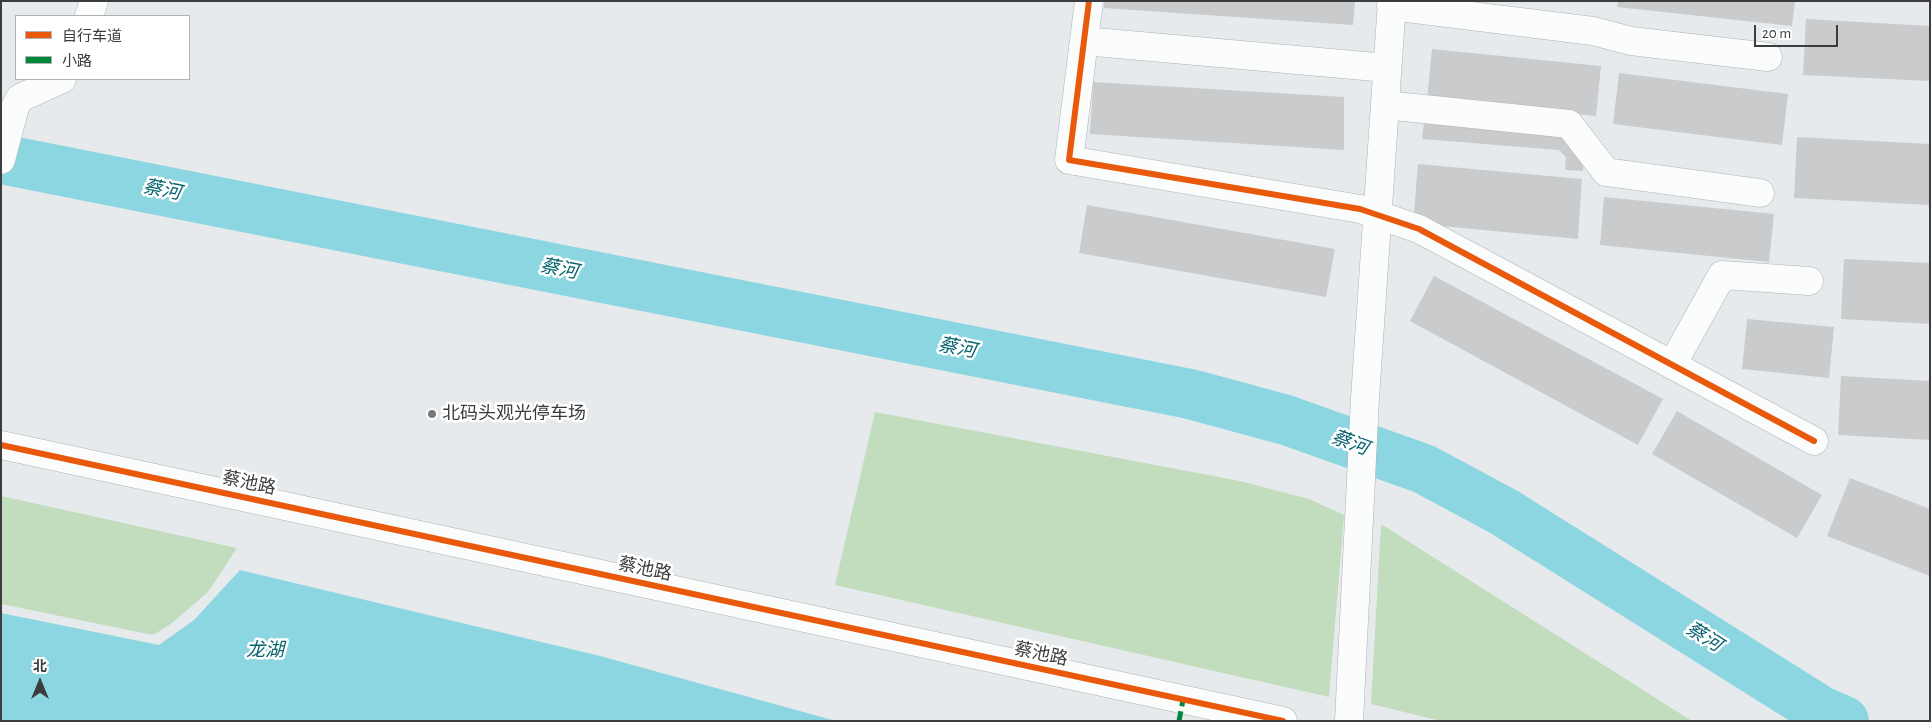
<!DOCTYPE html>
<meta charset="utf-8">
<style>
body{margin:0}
#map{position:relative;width:1931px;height:722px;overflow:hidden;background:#e7eaec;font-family:"Alegreya Sans","Noto Sans SC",sans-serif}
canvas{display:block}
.frame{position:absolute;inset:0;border:2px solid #3a3c3e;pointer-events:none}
.legend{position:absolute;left:15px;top:15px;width:175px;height:65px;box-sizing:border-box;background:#fff;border:1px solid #b0b1b2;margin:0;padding:6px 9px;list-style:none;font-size:15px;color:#3a3c3e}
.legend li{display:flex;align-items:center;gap:10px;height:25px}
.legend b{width:25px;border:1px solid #b0b1b2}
.north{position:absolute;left:15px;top:657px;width:50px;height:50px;-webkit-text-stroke:4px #fff;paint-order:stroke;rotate:0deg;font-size:14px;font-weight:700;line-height:20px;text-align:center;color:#3a3c3e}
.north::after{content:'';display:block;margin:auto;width:18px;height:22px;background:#3a3c3e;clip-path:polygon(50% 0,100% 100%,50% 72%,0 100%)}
.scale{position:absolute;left:1754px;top:25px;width:84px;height:22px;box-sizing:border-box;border:2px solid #3a3c3e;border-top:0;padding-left:6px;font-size:15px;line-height:18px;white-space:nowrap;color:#3a3c3e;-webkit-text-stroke:4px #fff;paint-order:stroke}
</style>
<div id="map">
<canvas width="1931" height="722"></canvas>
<div class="frame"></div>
<ul class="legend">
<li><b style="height:6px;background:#e8590c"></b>自行车道</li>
<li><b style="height:6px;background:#00873e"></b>小路</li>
</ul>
<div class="north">北</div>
<div class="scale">20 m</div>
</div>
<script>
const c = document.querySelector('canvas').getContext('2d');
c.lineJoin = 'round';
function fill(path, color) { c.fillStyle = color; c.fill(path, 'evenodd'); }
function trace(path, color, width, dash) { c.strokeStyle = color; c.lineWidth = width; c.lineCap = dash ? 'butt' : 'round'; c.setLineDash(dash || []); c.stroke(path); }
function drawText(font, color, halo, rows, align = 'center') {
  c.font = font + ' "Alegreya Sans","Noto Sans SC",sans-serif'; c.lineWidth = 5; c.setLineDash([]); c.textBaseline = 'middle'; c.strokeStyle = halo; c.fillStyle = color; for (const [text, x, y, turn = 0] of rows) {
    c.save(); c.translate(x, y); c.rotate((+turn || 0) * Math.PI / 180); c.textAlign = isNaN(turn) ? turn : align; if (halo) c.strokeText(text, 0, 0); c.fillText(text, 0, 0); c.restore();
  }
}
fill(new Path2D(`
 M875,412L1240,481L1309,499L1344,515L1329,697L835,585Z
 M1,496L237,548L208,592L171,624L153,635L1,604Z
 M1381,524L1692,721H1441L1371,704Z`), '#c2ddbe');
fill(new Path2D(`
 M240,570L600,656L836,721H1V613L159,645L194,620Z`), '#8cd6e2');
trace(new Path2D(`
 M1,159L1190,394L1286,420L1424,469L1504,512L1821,711L1844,721`), '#8cd6e2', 50);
fill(new Path2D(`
 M1104,1H1355L1353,25L1104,8Z
 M1618,1H1795L1792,26L1617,7Z
 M1806,19L1930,26V81L1803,75Z
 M1432,49L1601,66L1596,116L1427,100Z
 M1619,73L1788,94L1782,145L1613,124Z
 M1093,82L1344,97V150L1090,134Z
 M1424,122L1560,132L1584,158L1583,171L1565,170L1566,157L1559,150L1422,139Z
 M1797,137L1930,144V205L1794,198Z
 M1418,164L1582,179L1578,239L1431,225L1414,212Z
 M1604,197L1774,214L1769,262L1600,245Z
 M1087,205L1335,249L1326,297L1079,253Z
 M1844,259L1930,263V324L1841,319Z
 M1434,276L1663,399L1638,445L1410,321Z
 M1747,319L1834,327L1829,378L1742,369Z
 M1841,376L1930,381V440L1838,435Z
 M1677,411L1822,495L1797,538L1652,454Z
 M1850,478L1930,509V576L1827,536Z`), '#c9cbcd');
const minor = new Path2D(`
 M1089,1L1069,160L1360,209L1419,229L1814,441
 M1391,6L1593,31L1631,41L1768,57
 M89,16L94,1
 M1084,41L1387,68
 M1385,105L1569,124L1606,172L1760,193
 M1,160L15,107L20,98L62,79
 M1672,365L1722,275L1809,281
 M1349,721L1365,398L1392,1`);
const tertiary = new Path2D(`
 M1,445L1283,721`);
trace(minor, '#afb1b3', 29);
trace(tertiary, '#afb1b3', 29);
trace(minor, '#fbfcfc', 28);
trace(tertiary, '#fbfcfc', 28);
trace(new Path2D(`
 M1179,721L1183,700`), '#00873e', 5, [10, 5]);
trace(new Path2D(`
 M1089,1L1069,160L1360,209L1419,229L1814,441
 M1,445L1283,721`), '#e8590c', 6);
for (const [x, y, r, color] of [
 [432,414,5,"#77797b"]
]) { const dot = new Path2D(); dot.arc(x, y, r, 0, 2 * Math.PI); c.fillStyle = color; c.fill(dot); trace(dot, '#fff', 2); }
drawText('18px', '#3a3c3e', '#fff', [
 ["北码头观光停车场",442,414]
], 'left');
drawText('18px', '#3a3c3e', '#fff', [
 ["蔡池路",249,483,12],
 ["蔡池路",645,569,12],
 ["蔡池路",1041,654,12]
]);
drawText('italic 19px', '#07636f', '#fff', [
 ["蔡河",162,190,11],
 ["蔡河",559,269,11],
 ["蔡河",957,348,11],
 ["蔡河",1350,443,20],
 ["蔡河",1704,637,32],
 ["龙湖",265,650]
]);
</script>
